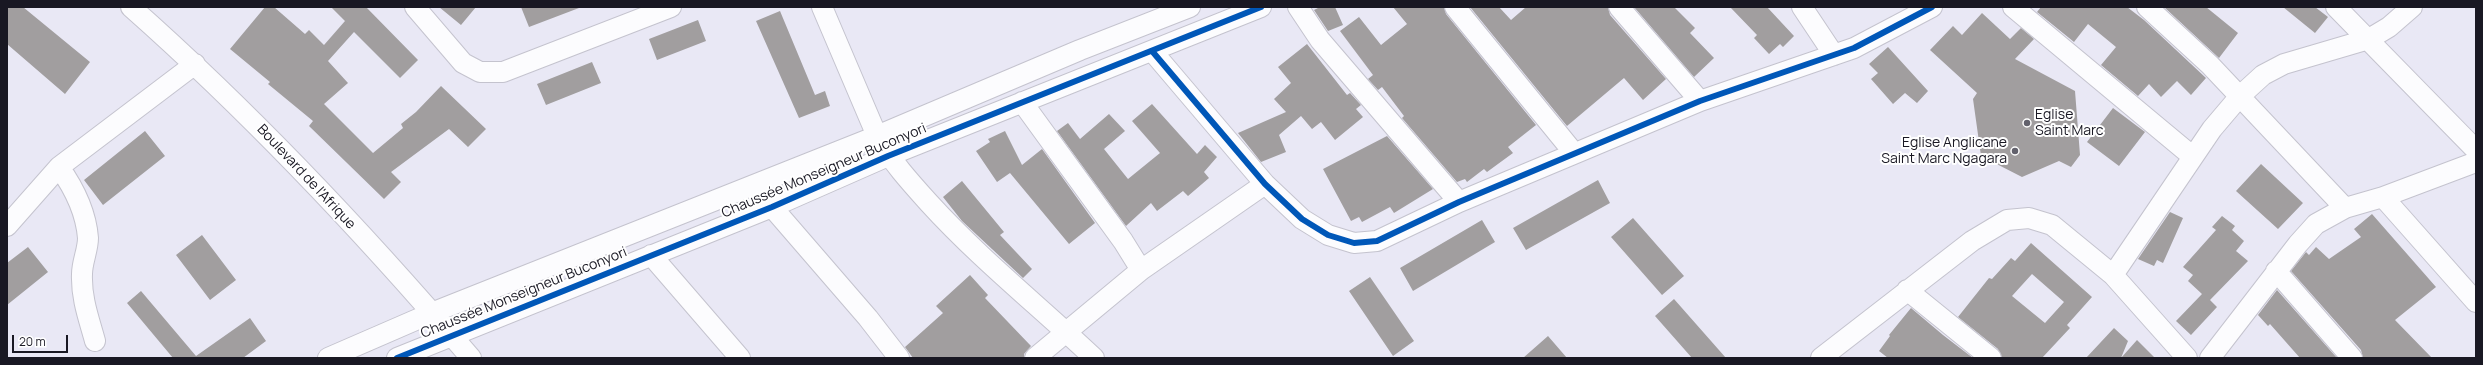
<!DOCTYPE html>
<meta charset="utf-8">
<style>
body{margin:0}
#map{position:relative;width:2483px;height:365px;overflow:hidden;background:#e9e8f5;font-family:Manrope,sans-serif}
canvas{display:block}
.frame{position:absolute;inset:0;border:8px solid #191823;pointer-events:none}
.scale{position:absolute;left:12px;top:335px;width:56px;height:18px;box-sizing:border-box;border:2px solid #191823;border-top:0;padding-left:5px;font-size:12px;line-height:14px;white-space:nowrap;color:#191823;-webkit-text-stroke:3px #fff;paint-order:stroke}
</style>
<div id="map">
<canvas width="2483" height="365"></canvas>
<div class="frame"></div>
<div class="scale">20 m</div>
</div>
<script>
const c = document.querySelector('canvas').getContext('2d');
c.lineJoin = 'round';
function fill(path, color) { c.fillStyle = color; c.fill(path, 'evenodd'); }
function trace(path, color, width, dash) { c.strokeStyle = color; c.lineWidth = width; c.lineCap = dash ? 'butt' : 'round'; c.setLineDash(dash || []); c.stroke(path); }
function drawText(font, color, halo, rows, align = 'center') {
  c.font = font + ' Manrope,sans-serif'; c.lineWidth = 4; c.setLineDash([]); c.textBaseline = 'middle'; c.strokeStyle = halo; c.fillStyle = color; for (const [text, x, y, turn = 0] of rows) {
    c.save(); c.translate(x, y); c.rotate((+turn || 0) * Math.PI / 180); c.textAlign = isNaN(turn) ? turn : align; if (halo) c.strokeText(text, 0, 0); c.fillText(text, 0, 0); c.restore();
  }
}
fill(new Path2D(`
 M7,7H23L90,62L65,94L7,44Z
 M265,7H274L305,34L309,30L324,45L345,21L331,7H366L418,60L400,78L354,32L328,61L348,83L324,104L373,153L403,128L401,124L416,112L441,86L486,129L468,147L449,129L391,172L401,182L384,199L309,126L313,121L268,84L270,82L230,49Z
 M439,7H476L461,25Z
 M521,7H578L579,8L529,27Z
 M1320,7H1335L1343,25L1328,31L1314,10Z
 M1393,7H1444L1446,14L1536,125L1508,147L1513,153L1487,172L1484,169L1467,182L1465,179L1457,182L1402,118L1404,116L1382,87L1378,90L1368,79L1373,75L1340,31L1359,17L1381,45L1407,24Z
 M1470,7H1499L1511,20L1526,7H1608L1610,15L1666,79L1643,100L1624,78L1567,126Z
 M1634,7H1674L1695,28L1690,33L1714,58L1694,77Z
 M1730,7H1767L1794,36L1783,47L1780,44L1769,54L1754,38L1757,35Z
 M2041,7H2127L2144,20L2206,78L2191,95L2177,81L2161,97L2149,84L2138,96L2101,65L2116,47L2088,24L2074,42L2037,12Z
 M2164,7H2206L2238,33L2219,58Z
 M2283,7H2315L2328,17L2315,33Z
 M780,11L815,95L825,91L830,106L799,118L756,21Z
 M1982,13L2010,39L2021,28L2034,39L2015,59L2075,91L2080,155L2071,167L2059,161L2022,177L1981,156L1973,99L1977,93L1930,50L1953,26L1962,35Z
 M698,20L706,41L657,60L649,39Z
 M1307,44L1347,95L1350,93L1361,105L1356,109L1363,117L1335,140L1321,122L1312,129L1301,116L1279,135L1286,152L1261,162L1238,133L1286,112L1274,99L1291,83L1278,67Z
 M1888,47L1928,91L1917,103L1905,93L1893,104L1871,79L1878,73L1869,64Z
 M592,62L601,83L546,105L537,84Z
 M1152,104L1197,154L1205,145L1217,157L1204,172L1209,178L1188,196L1183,191L1157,211L1151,203L1126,226L1057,131L1068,123L1080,139L1109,114L1125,131L1104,149L1128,179L1160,153L1132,121Z
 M2113,108L2145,132L2119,166L2087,142Z
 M145,131L165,156L103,205L84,180Z
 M1005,131L1022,165L1042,149L1095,223L1069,244L1010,173L997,182L976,151L990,142L988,139Z
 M1387,136L1433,189L1394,213L1390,207L1362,222L1359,217L1351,221L1323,169Z
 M2261,164L2303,203L2278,229L2236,191Z
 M1598,180L1610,203L1526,250L1513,228Z
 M962,181L1004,232L1000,235L1032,269L1023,278L962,221L943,197Z
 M2170,212L2183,218L2163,263L2157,260L2154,266L2138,259Z
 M2372,214L2436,287L2395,320L2432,358H2363L2361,350L2291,271L2306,252L2309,255L2316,247L2329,259L2361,237L2354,229Z
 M2222,216L2235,226L2232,230L2244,241L2236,251L2248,261L2210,300L2217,307L2191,335L2176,321L2202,294L2188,281L2193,275L2183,267L2216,230L2212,227Z
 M1633,218L1684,276L1662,295L1611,237Z
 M1482,220L1495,242L1413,291L1400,268Z
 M202,235L236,280L210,300L176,255Z
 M2031,243L2092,297L2067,325L2070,328L2042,358H2002L1998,349L1958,317L1989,278L1992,279L2011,258L2015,261ZM2032,274L2064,302L2045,323L2012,296Z
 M28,247L48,272L7,305V263Z
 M970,275L988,295L985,298L1031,346L1024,354V358H913L905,347L943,313L936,306Z
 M1370,277L1414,341L1393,356L1349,291Z
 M2277,290L2337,358H2300L2270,324L2268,326L2258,315Z
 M141,291L196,356L250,318L266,341L243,358H173L127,303Z
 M1674,299L1726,358H1692L1655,316Z
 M1911,308L1943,335L1973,358H1888L1879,351L1890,336L1889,335Z
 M2114,328L2128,341L2121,358H2086Z
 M1548,336L1567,358H1523Z
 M2137,340L2155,358H2121Z`), '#a19e9f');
const minor = new Path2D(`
 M131,7C253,115 365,234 471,358
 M415,7L463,63L480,72H503L671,7
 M822,7L877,136C891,161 910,182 929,203C980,259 1039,306 1094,358
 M1298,7L1320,40L1459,202
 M1455,7L1574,153
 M1619,7L1700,101
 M1802,7L1834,55
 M2013,7L2192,156
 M2147,7L2210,65L2345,208
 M2336,7L2476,150
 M1152,51L1265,184L1302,219L1328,235L1354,243L1377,241L1459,202L1700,101L1854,48L1932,7
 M1022,102L1123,241L1141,270
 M59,167C74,188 86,212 88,238C88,250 82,262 82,274C81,298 89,319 95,341
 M2383,197L2476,302
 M772,207L868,318L899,358
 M7,226L59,167L195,64
 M651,255L740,358
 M2276,271L2352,358
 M2113,275L2212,129L2240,96L2263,75L2284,64L2369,39L2389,27L2412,7
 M1907,290L1991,358
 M328,358L434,312L877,136L1080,50L1190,7
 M397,358L772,207L888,156L1261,7
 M1035,358L1141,270L1265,184
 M1821,358L1972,241L2007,220L2029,218L2052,225L2113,275L2187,358
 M2210,358L2298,244L2316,224L2345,208L2383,197L2476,162`);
trace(minor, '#c4c3ce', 22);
trace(minor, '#fcfcfe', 20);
trace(new Path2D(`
 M1152,51L1265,184L1302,219L1328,235L1354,243L1377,241L1459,202L1700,101L1854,48L1932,7
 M397,358L772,207L888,156L1261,7`), '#0057b8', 6);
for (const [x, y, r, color] of [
 [2027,123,4,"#62616c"],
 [2015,151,4,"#62616c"]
]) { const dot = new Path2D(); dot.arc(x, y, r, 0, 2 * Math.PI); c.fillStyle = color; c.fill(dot); trace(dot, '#fff', 1.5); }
drawText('14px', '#191823', '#fff', [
 ["Eglise",2035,115],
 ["Saint Marc",2035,131],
 ["Eglise Anglicane",2007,143,"right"],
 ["Saint Marc Ngagara",2007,159,"right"]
], 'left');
drawText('14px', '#191823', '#fff', [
 ["Chaussée Monseigneur Buconyori",824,171,-23],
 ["Boulevard de l'Afrique",306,177,47],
 ["Chaussée Monseigneur Buconyori",524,293,-22]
]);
</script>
